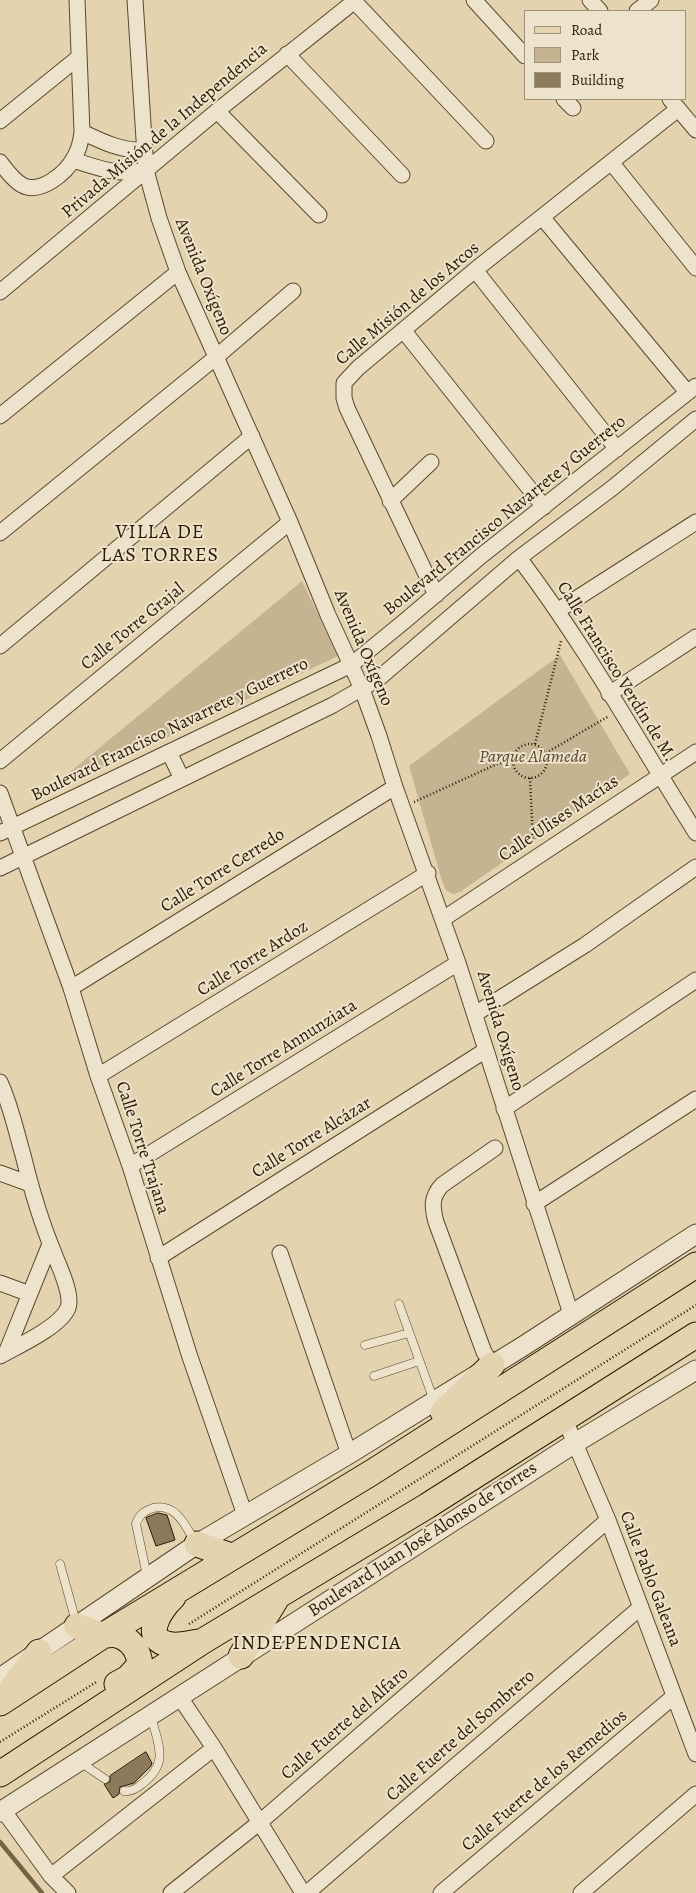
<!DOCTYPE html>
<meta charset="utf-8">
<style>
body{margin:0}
#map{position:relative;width:696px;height:1893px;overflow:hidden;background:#e3d3af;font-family:Alegreya,serif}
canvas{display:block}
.legend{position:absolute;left:524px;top:10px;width:162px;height:90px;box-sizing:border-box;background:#ede2cb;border:1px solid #a0927b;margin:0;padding:6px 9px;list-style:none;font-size:15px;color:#2c1a02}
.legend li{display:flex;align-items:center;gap:10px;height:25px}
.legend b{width:25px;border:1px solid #a0927b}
</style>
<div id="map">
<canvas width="696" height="1893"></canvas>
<ul class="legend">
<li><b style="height:6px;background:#e3d3af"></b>Road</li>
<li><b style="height:14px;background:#c4b492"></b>Park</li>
<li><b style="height:14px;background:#8b7a5c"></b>Building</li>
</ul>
</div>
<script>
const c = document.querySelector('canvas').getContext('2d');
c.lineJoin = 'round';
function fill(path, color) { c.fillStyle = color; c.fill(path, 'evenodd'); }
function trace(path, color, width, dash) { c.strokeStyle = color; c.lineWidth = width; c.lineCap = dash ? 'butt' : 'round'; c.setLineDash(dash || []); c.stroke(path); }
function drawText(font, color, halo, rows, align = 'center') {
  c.font = font + ' Alegreya,serif'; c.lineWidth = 4; c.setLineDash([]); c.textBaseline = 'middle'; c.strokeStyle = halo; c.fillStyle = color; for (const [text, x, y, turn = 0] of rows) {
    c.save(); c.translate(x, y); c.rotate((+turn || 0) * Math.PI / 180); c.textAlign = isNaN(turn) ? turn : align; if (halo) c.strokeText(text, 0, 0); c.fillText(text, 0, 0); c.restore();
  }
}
fill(new Path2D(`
 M302,581L338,656L36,800Z
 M560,655L630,774L460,892L453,894L446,890L442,881L409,766Z`), '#c4b492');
trace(new Path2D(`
 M0,1842L42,1893`), '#756346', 4.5);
const building = new Path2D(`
 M158,1513L167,1515L175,1540L156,1546L146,1518Z
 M146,1752L152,1763L151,1766L134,1783L120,1787L119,1794L113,1798L104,1784L110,1782V1776Z`);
fill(building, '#8b7a5c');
trace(building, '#2c1a02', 1);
const service = new Path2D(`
 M399,1304L434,1401
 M365,1345L409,1333
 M374,1376L419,1361
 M60,1564L76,1622
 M147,1576L136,1524C139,1515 144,1511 153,1508C177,1503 185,1526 196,1543
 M80,1762L105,1779
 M124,1791C131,1792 136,1789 142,1784C170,1763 158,1745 151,1716`);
const minor = new Path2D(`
 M135,0L146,170L159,218L178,272L290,522L328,615L362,689L379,736L395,787L458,963L571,1314
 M474,0L525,56
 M590,0L600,11
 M354,1L486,141
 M637,11L651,0
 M287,54L402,175
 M564,99L573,108
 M670,99L696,130
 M217,111L319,215
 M0,121L79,57
 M82,132C103,142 121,151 144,150
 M73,160C98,168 118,176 144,170
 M0,162C6,170 13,180 22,185C40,195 66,173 74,158C79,150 81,141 82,132L77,0
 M611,162L696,268
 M542,217L687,392
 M475,270L617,449
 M0,292L217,111L356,0
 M403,330L544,507
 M0,416L178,272
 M390,501L431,462
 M0,533L215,358L293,291
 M519,558C585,645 638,741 696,833
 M436,595L347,408L344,398V383L358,368L475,270L678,109
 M557,611L696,522
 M0,646L252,436
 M609,694L696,637
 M169,752L182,779
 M0,761L290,522
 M0,793L71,988L98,1076L130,1166L190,1357L245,1515
 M0,833L351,665L406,620L481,556L696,386
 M0,868L333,705L378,679L519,558L611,489L696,419
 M443,919L696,752
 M71,988L395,787
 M475,1014L585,945L696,867
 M98,1076L428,873
 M0,1082C11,1106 16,1131 23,1155C31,1188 41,1222 54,1253C59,1267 73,1294 68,1308C60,1327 18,1346 0,1356
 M504,1109L696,980
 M130,1166L458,963
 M0,1173L30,1184
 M534,1204L696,1099
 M280,1253L349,1454
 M158,1258L486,1050
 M0,1283L30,1294
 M6,1353L50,1244
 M492,1365L484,1352L436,1222C432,1207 431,1197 442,1185L495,1148
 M565,1420L608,1520L696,1754
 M179,1696L214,1748L303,1893
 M3,1810L51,1876L68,1893
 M51,1876L214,1748
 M171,1893L260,1822L608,1520
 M307,1893L641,1607
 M441,1893L673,1697
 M581,1893L696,1794`);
const tertiary = new Path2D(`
 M0,1678L197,1544L349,1454L525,1345L696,1234
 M0,1812L575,1443L696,1370`);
const primary = new Path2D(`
 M443,1412L492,1365
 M197,1544L231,1556
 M173,1597C160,1609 139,1641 172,1645C181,1646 191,1643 200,1642
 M77,1626C86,1629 95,1634 104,1635C109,1635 112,1634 117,1635C131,1639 139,1651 140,1665L128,1678L117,1684
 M241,1656L275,1601
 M12,1688L39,1652
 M0,1703L104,1635L371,1473L696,1265
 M0,1774L203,1641L427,1506L696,1335`);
trace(service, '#5a482d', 9);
trace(minor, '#5a482d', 17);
trace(tertiary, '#5a482d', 21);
trace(primary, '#2c1a02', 27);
trace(new Path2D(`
 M513 761a17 17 0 1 1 34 0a17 17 0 1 1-34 0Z
 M535,744L561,641
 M546,753L609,716
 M530,778L533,842
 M414,802L497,764L513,760
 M189,1624L696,1305
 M0,1742L98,1681`), '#2c1a02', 2.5, [1, 2.5]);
trace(service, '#ede2cb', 8);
trace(minor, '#ede2cb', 15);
trace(tertiary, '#ede2cb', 19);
trace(primary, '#e3d3af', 25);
drawText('18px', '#2c1a02', '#ede2cb', [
 ["Privada Misión de la Independencia",165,131,-40],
 ["Avenida Oxígeno",203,277,68],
 ["Calle Misión de los Arcos",408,304,-40],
 ["Boulevard Francisco Navarrete y Guerrero",505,516,-39],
 ["Calle Torre Grajal",133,627,-39],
 ["Avenida Oxígeno",363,648,67],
 ["Calle Francisco Verdín de M.",616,672,58],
 ["Boulevard Francisco Navarrete y Guerrero",170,730,-26],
 ["Calle Ulises Macías",559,819,-34],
 ["Calle Torre Cerredo",223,871,-32],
 ["Calle Torre Ardoz",253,959,-32],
 ["Avenida Oxígeno",500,1031,73],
 ["Calle Torre Annunziata",284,1049,-32],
 ["Calle Torre Alcázar",312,1138,-32],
 ["Calle Torre Trajana",142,1148,72],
 ["Boulevard Juan José Alonso de Torres",423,1540,-33],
 ["Calle Pablo Galeana",650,1579,69],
 ["Calle Fuerte del Alfaro",345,1724,-41],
 ["Calle Fuerte del Sombrero",461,1736,-41],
 ["Calle Fuerte de los Remedios",545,1781,-40]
]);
drawText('italic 18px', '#5a482d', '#ede2cb', [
 ["Parque Alameda",533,758]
]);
c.letterSpacing = '1px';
drawText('20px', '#2c1a02', '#ede2cb', [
 ["VILLA DE",160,533],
 ["LAS TORRES",160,556],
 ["INDEPENDENCIA",317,1644]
]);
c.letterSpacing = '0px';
</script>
